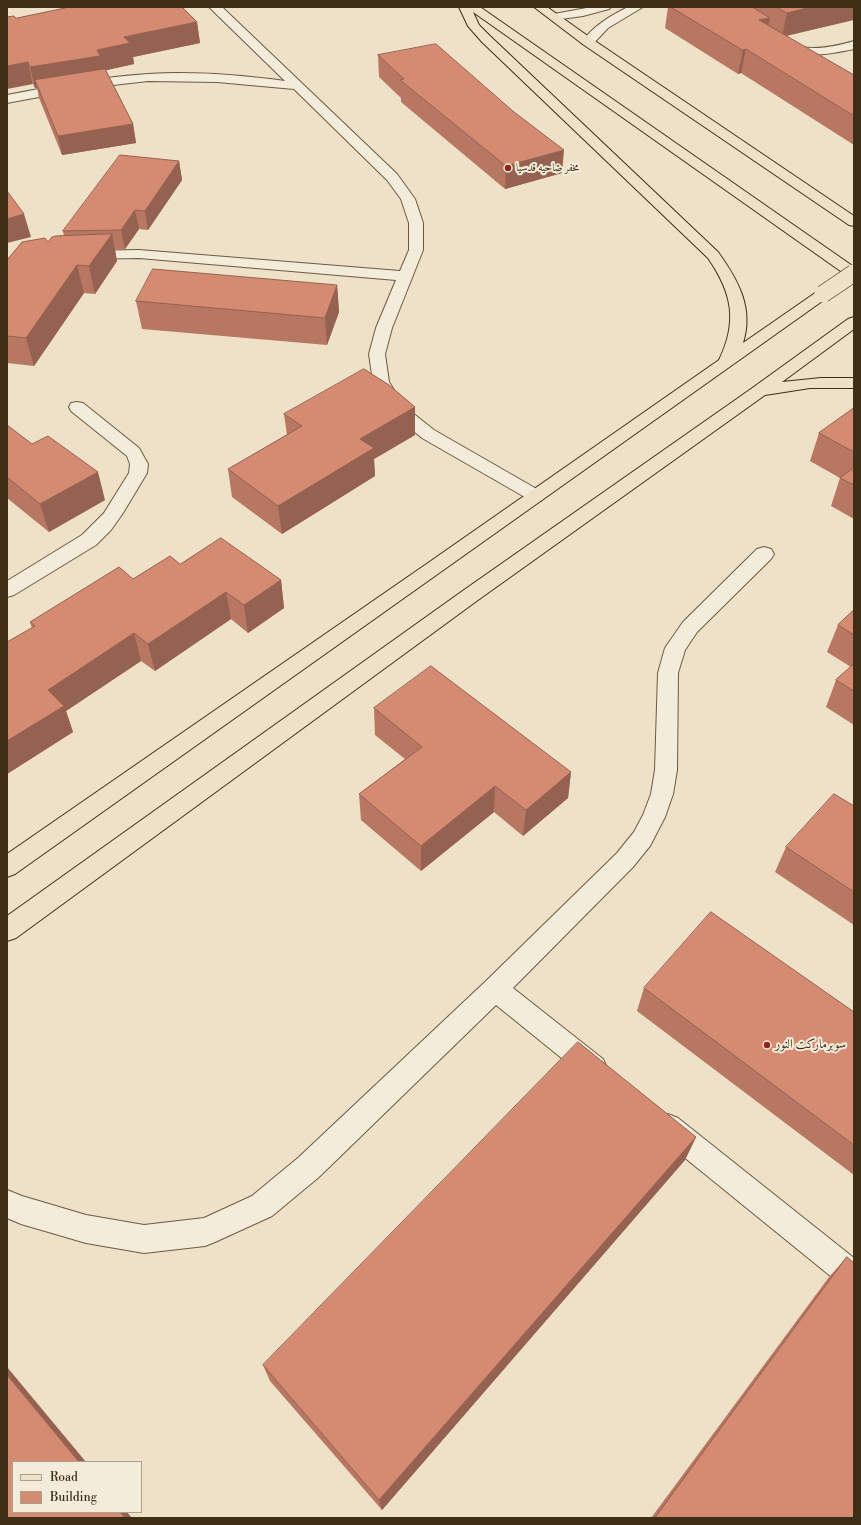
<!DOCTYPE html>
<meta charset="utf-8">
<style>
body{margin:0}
#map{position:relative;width:861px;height:1525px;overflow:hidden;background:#eee1c7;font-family:"Libre Bodoni",serif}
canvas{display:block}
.frame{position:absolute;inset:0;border:8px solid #3f2e16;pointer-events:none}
.legend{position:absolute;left:12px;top:1461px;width:130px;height:52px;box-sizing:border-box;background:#f4ecdb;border:1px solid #aca08c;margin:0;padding:5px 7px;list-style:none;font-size:12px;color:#3f2e16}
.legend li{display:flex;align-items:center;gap:8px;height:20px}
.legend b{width:20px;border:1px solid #aca08c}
</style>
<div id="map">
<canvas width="861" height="1525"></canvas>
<div class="frame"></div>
<ul class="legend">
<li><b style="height:5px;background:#eee1c7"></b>Road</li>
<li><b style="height:11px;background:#d58a72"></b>Building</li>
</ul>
</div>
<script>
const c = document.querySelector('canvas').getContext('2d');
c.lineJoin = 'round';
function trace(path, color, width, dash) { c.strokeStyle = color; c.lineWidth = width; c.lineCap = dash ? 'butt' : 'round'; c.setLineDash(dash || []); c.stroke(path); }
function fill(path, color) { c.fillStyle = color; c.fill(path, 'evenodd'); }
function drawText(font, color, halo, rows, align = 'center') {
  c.font = font + ' "Libre Bodoni",Amiri,serif'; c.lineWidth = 4; c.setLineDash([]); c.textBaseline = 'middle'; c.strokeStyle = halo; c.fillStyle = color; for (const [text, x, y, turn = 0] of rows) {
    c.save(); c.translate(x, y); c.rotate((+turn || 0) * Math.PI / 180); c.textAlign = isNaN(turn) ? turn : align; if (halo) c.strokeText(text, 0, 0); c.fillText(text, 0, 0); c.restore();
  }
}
const minor = new Path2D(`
 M209,7H222L397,174L415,199L423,223V250L392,328L385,354L389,382L404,406L434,430L542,492L545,496L542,500L536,502L530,500L422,438L392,413L373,382L369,354L376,328L396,280L139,258L87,259L82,258L80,255L82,252L87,251L139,250L400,271L409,250V223L401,199L387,180L294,89L217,82L148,81L87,88L7,103V95C54,86 101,77 148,74C194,71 240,75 285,81Z
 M592,7H611L609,9L583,16L554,20L550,19L548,17L550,15L554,14Z
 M628,7H643L608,28L592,45H584L582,42C593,26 610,16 628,7Z
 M783,41C789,43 795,46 801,47C819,50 837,46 854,41V49C836,53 790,62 777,45L779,42Z
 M77,402L83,403L139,448L148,464L147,473L123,513L111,530L96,545L14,595L7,597V581L82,535L104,513L129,473L130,464L127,456L71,411L69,407L71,403Z
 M764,547L771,549L774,554L771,559L697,632L685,650L678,673L677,770L673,794L665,817L650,846L633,867L513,988L603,1059L607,1068L603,1077L594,1080L585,1077L496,1005L319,1177L272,1216L215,1242L205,1246L144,1253L86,1243L21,1224L7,1218V1190L22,1196L86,1215L144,1225L204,1218L252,1196L299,1157L486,981L617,853L634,832L643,815L651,794L655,770L658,673L665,648L683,622L757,549Z
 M668,1114L678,1118L854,1258V1292L844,1287L658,1136L654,1127L658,1118Z`);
const major = new Path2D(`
 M459,7H480L854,267V279L849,277L473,12L479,25L490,36L718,252C738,280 754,308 743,343L818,291L823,289L828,291L831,294L828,297L15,874L7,877V854L428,563L719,360C738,321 732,293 708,258L482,42L468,26Z
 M534,7H547L592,39L854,216V226L849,225L584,45Z
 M854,317V329L782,382L821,378H854V388H810L765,395L478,600L16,938L7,941V916L464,590L751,389L848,319Z`);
trace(minor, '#6b5b42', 2);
trace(major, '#3f2e16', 2);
fill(minor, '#f4ecdb');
fill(major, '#eee1c7');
const majorBridge = new Path2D(`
 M823,294L854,273`);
trace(majorBridge, '#3f2e16', 18, []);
trace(majorBridge, '#eee1c7', 17);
fill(new Path2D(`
 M668,7H854L786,36L854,75V145L741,73L738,74L665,28Z
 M16,18L197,22L200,43L133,57L134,64L106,70L133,124L136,143L62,155L39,98L37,88H35L33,84Z
 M378,55L562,173L505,189L401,102V98L379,77Z
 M179,161L182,180L148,230L139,229L125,249L115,250L117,261L95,294L84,293L34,366L7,363V260L48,242L64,236L63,231Z
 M337,285L339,312L327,345L142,329L136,301Z
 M415,407V435L374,459L375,476L282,534L232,497L228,469L287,435L284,414Z
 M854,408V519L831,506L840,478L810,461L819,433Z
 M7,425L105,500L49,532L7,498Z
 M180,564L281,580L284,608L248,633L231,619L155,671L141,661L66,711L73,732L7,774V642L32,628L30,622L133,579Z
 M854,610V725L826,707L836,680L851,667L827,652L838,625Z
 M374,708L571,772L568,798L523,836L494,812L421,871L361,820L359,794L405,759L375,735Z
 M854,806V925L775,872L786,847Z
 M644,988L854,1012V1175L637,1011Z
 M696,1137L685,1160L382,1510L270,1381L263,1365Z
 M847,1257L854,1518H651L829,1277Z`), '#b77762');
fill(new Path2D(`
 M811,7H854V20L782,37L787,13Z
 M770,18L765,41L759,20Z
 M197,22L200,43L133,57L134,64L103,71L35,80L37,88H35L30,67L97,50L124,37Z
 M746,49L741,73L738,74L743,50Z
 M28,62L33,84L7,89V66Z
 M133,124L136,143L62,155L58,136Z
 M564,150L562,173L505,189L506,166Z
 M179,161L182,180L148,230L145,211Z
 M135,210L139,229L125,249L121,230Z
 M24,214L31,237L7,243V219Z
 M112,234L117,261L95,294L89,266Z
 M77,265L84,293L34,366L26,338Z
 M337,285L339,312L327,345L325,318Z
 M415,407V435L374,459L375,476L282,534L278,506L360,439Z
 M98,472L105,500L49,532L40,504Z
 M281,580L284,608L248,633L244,605Z
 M226,592L231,619L155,671L148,644Z
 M134,633L141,661L66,711L73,732L7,774V741L48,690Z
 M571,772L568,798L523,836L526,810Z
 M495,786L494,812L421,871V846Z
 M696,1137L685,1160L382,1510L379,1500Z
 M7,1367L86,1462H79L7,1375Z
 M120,1512H127L132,1518H125Z`), '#956150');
const building = new Path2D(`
 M70,7H182L197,22L124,37L130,43L97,50L100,56L30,67L28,62L7,66V17L14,16L16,18Z
 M671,7H752L770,18L759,20L854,75V116L746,49L743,50Z
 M777,7H811L787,13Z
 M436,44L514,112L564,150L506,166L400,80L404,79L378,55Z
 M105,69L133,124L58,136L35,80Z
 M120,155L179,161L145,211L135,210L121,230L63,231Z
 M7,191L24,214L7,219Z
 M112,234L89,266L77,265L26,338L7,336V260L22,242L45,238L48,242L52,237L56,236Z
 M153,269L337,285L325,318L136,301Z
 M364,369L389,385L415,407L360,439L374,448L278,506L228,469L302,426L284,414Z
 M854,408V452L819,433Z
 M7,425L32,444L48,436L98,472L40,504L7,477Z
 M854,468V485L840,478Z
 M221,538L281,580L244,605L226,592L148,644L134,633L48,690L64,706L7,741V642L35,626L30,622L119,567L133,579L170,556L180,564Z
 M854,610V635L838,625Z
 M854,664V691L836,680Z
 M431,666L571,772L526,810L495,786L421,846L359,794L422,747L374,708Z
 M834,794L854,806V892L786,847Z
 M711,912L854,1012V1145L644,988Z
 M578,1042L696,1137L379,1500L263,1365Z
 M847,1257L854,1263V1518H655Z
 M7,1375L79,1462H13V1512H120L125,1518H7Z`);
fill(building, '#d58a72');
trace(building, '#956150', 1);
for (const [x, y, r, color] of [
 [508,168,4,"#8f2418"],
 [767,1045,4,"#8f2418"]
]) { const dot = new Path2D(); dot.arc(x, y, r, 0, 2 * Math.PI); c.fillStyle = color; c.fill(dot); trace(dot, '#f4ecdb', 1.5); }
drawText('11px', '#3f2e16', '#f4ecdb', [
 ["مخفر ضاحيه قدسيا",516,168]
], 'left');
drawText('13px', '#3f2e16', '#f4ecdb', [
 ["سوبرماركت النور",775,1045]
], 'left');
</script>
